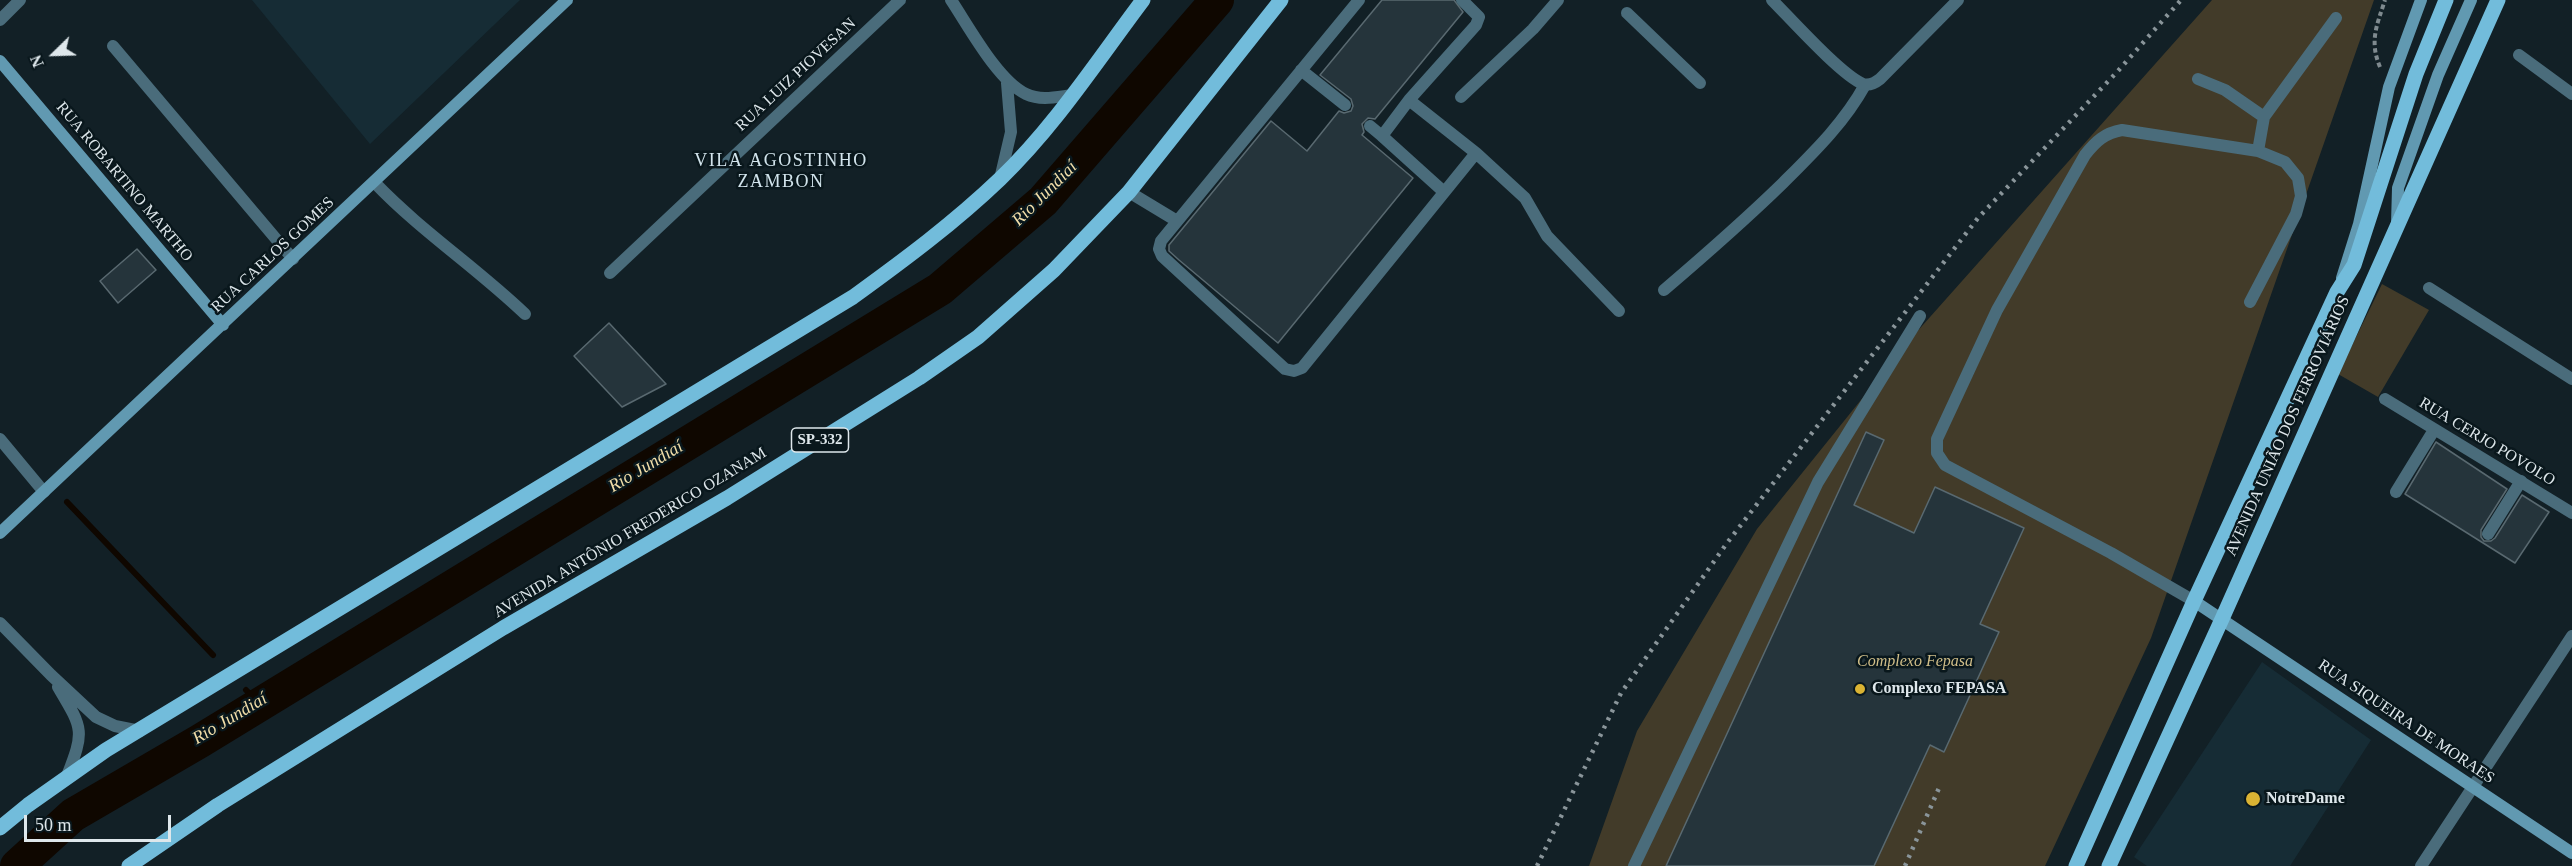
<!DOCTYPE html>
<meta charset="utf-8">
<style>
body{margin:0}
#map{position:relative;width:2572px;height:866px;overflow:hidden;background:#122026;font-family:Georgia,serif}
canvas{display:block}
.north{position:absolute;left:24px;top:24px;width:60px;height:60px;-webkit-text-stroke:4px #09171c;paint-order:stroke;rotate:247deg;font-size:16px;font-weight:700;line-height:24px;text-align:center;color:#dee7eb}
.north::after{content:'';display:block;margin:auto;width:21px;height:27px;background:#dee7eb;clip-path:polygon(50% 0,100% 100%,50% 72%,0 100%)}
.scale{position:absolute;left:24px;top:815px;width:147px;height:27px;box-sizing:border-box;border:3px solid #dee7eb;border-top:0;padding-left:8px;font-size:18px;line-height:21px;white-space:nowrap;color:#dee7eb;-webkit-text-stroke:4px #09171c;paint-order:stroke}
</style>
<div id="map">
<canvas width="2572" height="866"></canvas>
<div class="north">N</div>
<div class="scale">50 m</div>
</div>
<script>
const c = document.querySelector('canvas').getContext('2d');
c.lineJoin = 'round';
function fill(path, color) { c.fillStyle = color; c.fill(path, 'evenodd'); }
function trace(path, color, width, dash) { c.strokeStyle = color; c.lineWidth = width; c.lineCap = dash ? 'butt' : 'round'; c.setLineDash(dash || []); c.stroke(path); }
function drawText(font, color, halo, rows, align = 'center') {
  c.font = font + ' Georgia,serif'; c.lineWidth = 5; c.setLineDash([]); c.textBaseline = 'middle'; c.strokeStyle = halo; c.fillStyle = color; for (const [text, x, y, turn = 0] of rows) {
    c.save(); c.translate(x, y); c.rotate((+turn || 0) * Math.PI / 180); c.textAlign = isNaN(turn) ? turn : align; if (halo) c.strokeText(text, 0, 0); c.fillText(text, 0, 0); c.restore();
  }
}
fill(new Path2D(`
 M252,0H520L370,144Z
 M2262,662L2371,740L2290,866H2147L2134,857Z`), '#162c35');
fill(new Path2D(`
 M2212,0H2374L2151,638L2045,866H1589L1637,731L1757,529L1906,344Z
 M2382,284L2429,310L2378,397L2338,374Z`), '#423b29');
trace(new Path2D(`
 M1207,0L1212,7
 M67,502L213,655
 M246,690L260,704`), '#0f0700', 6);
trace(new Path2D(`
 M17,866L73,815L200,741L940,289L1043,201L1217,0`), '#0f0700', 34);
const building = new Path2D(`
 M1382,0H1454L1463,12L1375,119L1368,118L1362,124L1364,132L1362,135L1413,178L1278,343L1179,260L1169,251V245L1271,121L1307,151L1339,111L1344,113L1351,111L1353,106L1351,99L1320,75Z
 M137,249L156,270L118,303L100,281Z
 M609,323L666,384L622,407L574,356Z
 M1866,432L1884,440L1854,505L1914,533L1935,487L2024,528L1980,624L1999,632L1944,752L1930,745L1874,866H1666Z
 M2436,442L2507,489L2481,530V537L2484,541H2491L2495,538L2522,495L2549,512L2515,563L2405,494Z`);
fill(building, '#25343b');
trace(building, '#596970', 1.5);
trace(new Path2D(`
 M2380,67C2369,41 2377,25 2385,0`), '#7f8a8f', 4, [4.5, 3]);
trace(new Path2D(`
 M1359,0L1161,241L1159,249L1162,256L1285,369L1294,371L1302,368L1476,153
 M1462,0L1479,17L1476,25L1409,100L1476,153L1525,198L1547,236L1619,311
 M1627,13L1700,83
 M1301,70L1345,105
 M2198,79L2225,90L2264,117
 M1461,97L1533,29L1558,0
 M1370,126L1382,136L1409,100
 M1382,136L1444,192
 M2258,151L2264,117L2336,18
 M1129,192L1177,221
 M1664,290C1705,255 1745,220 1783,183C1814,152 1844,123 1865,85
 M0,439L44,492
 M2488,534L2521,481
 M2194,601L2111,553L1945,465L1937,453V439L1997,310L2085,155C2096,141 2105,133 2122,130L2258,151L2285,162L2298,178L2301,196L2296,214L2250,302
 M1634,866L1818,482L1920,316`), '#4a6c7b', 12);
trace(new Path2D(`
 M951,0C969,27 998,81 1026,94C1041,101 1056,97 1072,95
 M1772,0C1791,19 1841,75 1863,84C1870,86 1875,83 1880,79L1958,0
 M0,20L20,0
 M113,46L293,259
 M2519,55L2572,94
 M1000,179L1011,132L1007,83
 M375,183C421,231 477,268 525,314
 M610,273L900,0
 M2429,288L2572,379
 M2385,399L2572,513
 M2396,492L2434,430
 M0,623L51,675L96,717L115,726L140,731
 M58,687C83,729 85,730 67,776
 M2421,866L2572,636`), '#4a6c7b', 12);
trace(new Path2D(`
 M0,61L223,325
 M2397,224L2398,188L2438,75L2471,0
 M2342,278L2359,224L2389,87L2421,0
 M0,533L567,0
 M2194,601L2572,853`), '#6199b1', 12);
trace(new Path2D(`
 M0,828L28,805L106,750L853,297C904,260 954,223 1000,179C1055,126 1097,61 1143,0
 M129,866L218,805L503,628L727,498L919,378L978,337L1054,270L1129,192L1281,0
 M2076,866L2194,601L2337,292L2354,265L2416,74L2446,0
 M2109,866L2222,619L2498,0`), '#72bcdb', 15);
trace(new Path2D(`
 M1537,866L1621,693L1727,543L1978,218L2117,72L2181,0
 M1905,866L1939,788`), '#8a959a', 4.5, [3, 6]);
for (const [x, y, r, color] of [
 [1860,689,6,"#dab333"],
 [2253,799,8,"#dab333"]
]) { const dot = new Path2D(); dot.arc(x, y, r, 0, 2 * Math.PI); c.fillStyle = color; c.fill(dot); trace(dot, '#09171c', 2); }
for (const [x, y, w] of [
 [820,440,57]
]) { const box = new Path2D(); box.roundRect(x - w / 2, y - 12, w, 24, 4.5); c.fillStyle = '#09171c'; c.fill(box); trace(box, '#dee7eb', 1.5); }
drawText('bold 15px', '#dee7eb', null, [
 ["SP-332",820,440]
]);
drawText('16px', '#dee7eb', '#09171c', [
 ["RUA LUIZ PIOVESAN",796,75,-43],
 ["RUA ROBARTINO MARTHO",124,182,50],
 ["RUA CARLOS GOMES",273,255,-43],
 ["AVENIDA UNIÃO DOS FERROVIÁRIOS",2288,426,-66],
 ["RUA CERJO POVOLO",2487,442,31],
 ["AVENIDA ANTÔNIO FREDERICO OZANAM",630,533,-31],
 ["RUA SIQUEIRA DE MORAES",2406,722,34]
]);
drawText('italic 16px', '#d0be89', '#09171c', [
 ["Complexo Fepasa",1915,662]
]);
drawText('bold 16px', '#dee7eb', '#09171c', [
 ["Complexo FEPASA",1872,689],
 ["NotreDame",2266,799]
], 'left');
c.letterSpacing = '1.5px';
drawText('18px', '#d2e4ec', '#09171c', [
 ["VILA AGOSTINHO",781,161],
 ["ZAMBON",781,182]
]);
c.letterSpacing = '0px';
drawText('italic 18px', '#f1dea9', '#09171c', [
 ["Rio Jundiaí",1045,194,-45],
 ["Rio Jundiaí",646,467,-31],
 ["Rio Jundiaí",230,719,-31]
]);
</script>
